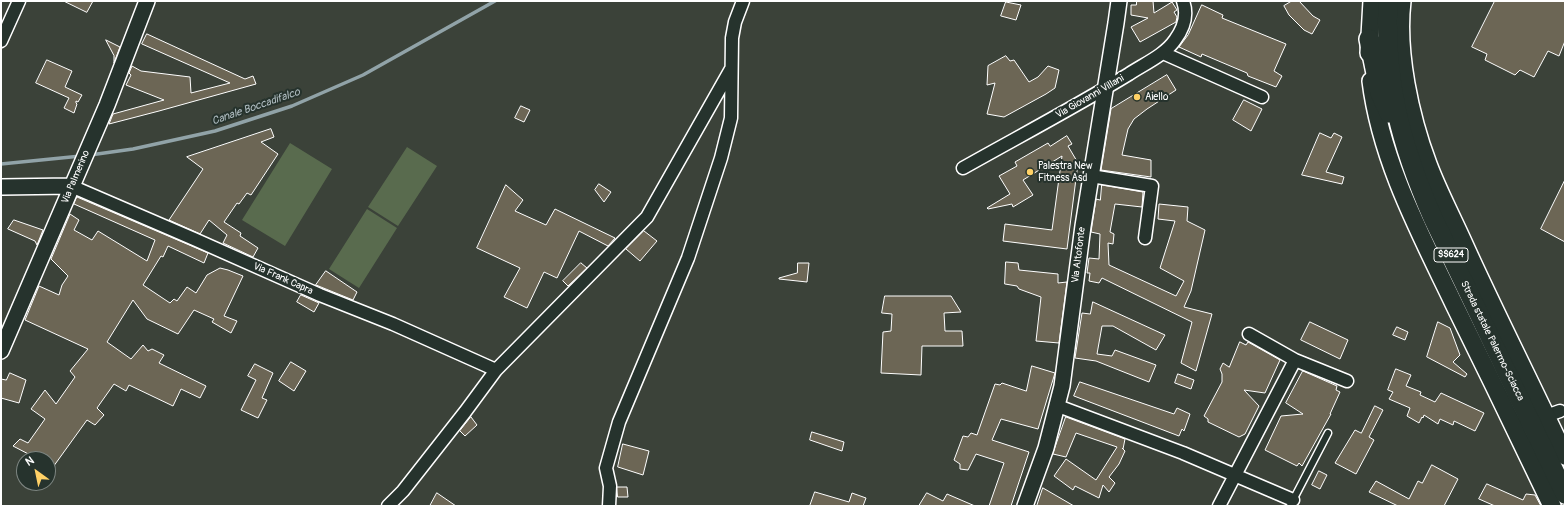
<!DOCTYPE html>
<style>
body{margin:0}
#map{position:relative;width:1566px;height:507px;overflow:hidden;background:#3b4239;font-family:Pangolin,sans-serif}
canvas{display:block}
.frame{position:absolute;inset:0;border:2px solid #fff;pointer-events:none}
.north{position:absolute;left:16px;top:451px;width:40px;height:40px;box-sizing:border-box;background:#26332d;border:1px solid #7d8581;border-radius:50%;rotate:327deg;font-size:11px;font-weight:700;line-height:16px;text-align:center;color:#fff}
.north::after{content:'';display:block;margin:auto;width:14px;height:18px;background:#ffd166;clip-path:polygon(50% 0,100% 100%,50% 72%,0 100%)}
</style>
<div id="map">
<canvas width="1566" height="507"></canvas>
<div class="frame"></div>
<div class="north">N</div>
</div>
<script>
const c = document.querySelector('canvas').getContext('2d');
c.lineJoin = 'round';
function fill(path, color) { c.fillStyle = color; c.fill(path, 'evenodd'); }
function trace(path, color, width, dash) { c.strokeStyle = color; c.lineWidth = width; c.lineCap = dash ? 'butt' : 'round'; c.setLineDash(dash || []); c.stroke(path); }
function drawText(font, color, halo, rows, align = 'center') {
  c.font = font + ' Pangolin,sans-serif'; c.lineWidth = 4; c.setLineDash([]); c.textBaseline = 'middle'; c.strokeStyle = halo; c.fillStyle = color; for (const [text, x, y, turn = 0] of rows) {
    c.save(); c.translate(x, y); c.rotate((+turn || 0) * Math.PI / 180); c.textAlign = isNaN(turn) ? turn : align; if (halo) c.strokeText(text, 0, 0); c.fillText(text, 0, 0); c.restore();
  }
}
fill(new Path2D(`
 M290,143L332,169L285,246L242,220Z
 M407,147L437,166L398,226L368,207Z
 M367,209L397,228L359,288L329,269Z`), '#596b4e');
trace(new Path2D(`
 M90,155L133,149L215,131L292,106L363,75L495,1
 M1,164L81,156`), '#91a3a8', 3.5);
const building = new Path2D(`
 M64,1H93L87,12Z
 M1137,1H1153L1154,13L1172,2L1177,10L1174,12L1177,17L1176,22L1140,42L1131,27L1148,18L1131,15V5H1136Z
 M1292,1H1299L1313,16L1320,20L1312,34L1304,30L1289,15L1284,6Z
 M1495,1H1565V41L1559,56L1548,51L1534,77L1520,70L1515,75L1485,60L1487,54L1472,47Z
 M1006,2L1021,5L1016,20L1001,16Z
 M1202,5L1223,15L1222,18L1286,44L1274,71L1282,76L1276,87L1248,76L1247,73L1202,54L1201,57L1179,47L1188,35Z
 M147,34L245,79L253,76L256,84L159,111L109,124L113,114L164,100L126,85L131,75L129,73L132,66L141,71L190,77L191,93L230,83L142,44Z
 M106,40L120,47L114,63V56Z
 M1006,56L1010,61L1014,60L1029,82L1038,77L1048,66L1059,70L1055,88L1046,94L1004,117L987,114L995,83L987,85L988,66Z
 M47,60L72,71L65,87L82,95L78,102L76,101V103L77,104L74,113L64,108L69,98L36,83Z
 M1167,75L1176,90L1147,109L1134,119L1128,129L1122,155L1151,160V177L1101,170L1111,109Z
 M1244,100L1262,109L1251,131L1233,120Z
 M521,106L530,110L524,122L515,118Z
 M271,129L274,137L261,142L278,154L251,195L247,193L239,204L237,203L224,222L241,233L240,236L258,248L253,257L223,243L227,235L209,220L200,234L169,220L203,169L187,157Z
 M1320,133L1331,138L1334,133L1342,137L1326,172L1344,177L1342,184L1302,175Z
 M1067,136L1072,144L1068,146L1078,163L1067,249L1003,241L1005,224L1052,230L1062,156L1023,180L1033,195L1013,207L1012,204L988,209L987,208L1010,194L999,176L1017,166L1015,162L1048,143L1050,146Z
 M1565,180V242L1541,229Z
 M599,184L611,192L604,202L595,190Z
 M506,185L523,200L515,211L546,225L555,209L615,238L608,246L579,231L557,278L544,272L527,308L504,297L520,268L477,248Z
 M1102,185L1143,192L1142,207L1115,204L1110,232L1114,234L1113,244L1108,243L1109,265L1176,296L1184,281L1160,268L1175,221L1158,219L1159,204L1188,207L1187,221L1205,230L1191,291L1184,307L1212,314L1196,371L1181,363L1192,322L1102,278L1099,283L1089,281L1090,273H1087L1089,258L1099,259L1100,234L1091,232L1096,199L1100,200Z
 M77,197L208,253L204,263L168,246L163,257L161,256L143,285L170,303L174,299L177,301L187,287L196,293L207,275L220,268L228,270L243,276L224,316L237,321L231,333L212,322L214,319L194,310L178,334L147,319L133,300L107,342L131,359L143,345L148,351L152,349L164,355L159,363L206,386L200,398L181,389L173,406L129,385L126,391L114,384L97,408L104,415L95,425L87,420L48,474V459H38L13,446L20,439L28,443L45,419L31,409L45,390L56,404L75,377L70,371L88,349L25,320L39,286L59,295L62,285L68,276L51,259L70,214L79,220L74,230L92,240L98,231L147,261L155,240L74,204Z
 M14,220L43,230L37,245L35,241L8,229Z
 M644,231L657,241L640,261L626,249Z
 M1006,262L1018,263L1019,270L1058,274V283L1067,282L1059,343L1036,341L1041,297L1019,289L1017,286L1005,284Z
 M581,263L587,268L568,286L563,281Z
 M798,263H809L807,282L779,279V278L797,273Z
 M326,271L357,292L353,300L316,285Z
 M301,295L319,303L314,312L297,302Z
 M885,296H951L961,312L944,313L945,331H962L963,346H922L921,375L881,373L883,332L891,331L892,314L882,313Z
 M1093,302L1165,335L1156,350L1113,326H1102L1097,354L1112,356L1115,350L1156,365L1149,382L1096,361L1075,358L1082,313L1090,314Z
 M1310,322L1348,340L1340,359L1301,340Z
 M1438,322L1450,328L1460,355L1453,362L1467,374L1465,377L1427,357Z
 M1397,327L1408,332L1405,340L1393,335Z
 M1240,342L1246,345L1248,342L1280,360L1265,393L1244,390L1259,406L1245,434L1239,437L1208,422V419L1204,416L1222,382V374L1220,369L1223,363L1229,367Z
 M291,362L306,371L294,391L279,381Z
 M255,364L273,373L262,398L267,400L258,418L241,410L256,380L248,376Z
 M1032,366L1055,373L1038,429L1001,419L992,440L1029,452L1011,506H989L1004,463L976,454L968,470L960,469V464L954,460L963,436L968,437L971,433L977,435L995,384L1000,385L1002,383L1026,391Z
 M1396,369L1411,375L1406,386L1421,392L1420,395L1435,402L1441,393L1484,413L1475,431L1454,421L1453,425L1440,419L1438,424L1424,415L1423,418L1422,417L1419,423L1407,416L1410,408L1389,399L1393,392L1388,390Z
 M1303,371L1337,386L1336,390L1340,392L1330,414H1331L1302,466L1299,463L1297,466L1265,450L1281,416L1303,414L1286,403Z
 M10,373L26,380L19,403L1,398V379L6,380Z
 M1178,374L1194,380L1191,389L1175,383Z
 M1080,382L1174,414L1177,408L1190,414L1184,431L1182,429L1179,436L1074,396Z
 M1375,406L1383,410L1369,437L1374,440L1356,474L1335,463L1355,430L1361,433Z
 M471,417L477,425L465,436L460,431Z
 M1066,417L1125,439L1123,449L1122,448L1125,451L1119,464L1109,477L1115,483L1109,492L1103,485L1099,498L1075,486L1073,490L1054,476L1066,459L1096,480L1117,447L1076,433L1066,457L1053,454Z
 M812,432L844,442L842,451L810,440Z
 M623,444L649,451L643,475L618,467Z
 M1432,465L1458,479L1444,506H1398L1369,492L1376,481L1409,499L1418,481L1422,483Z
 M1319,471L1327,475L1320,489L1312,485Z
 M1487,484L1523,500L1526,494L1535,495L1541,506H1495L1479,499Z
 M617,487H627L628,497H618Z
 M1043,488L1074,506H1037Z
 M815,492L849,502L852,493L866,498L863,506H810Z
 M437,493L456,506H430Z
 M927,493L943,501L947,494L975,506H919Z`);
fill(building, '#6c6655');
trace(building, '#fff', 1);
const service = new Path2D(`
 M1290,506L1328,433`);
const minor = new Path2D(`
 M1,41L19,1
 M1163,53L1262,97
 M963,168C1018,137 1075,107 1129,74C1144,64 1165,55 1175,40C1184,28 1188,15 1183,1
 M1091,176L1152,186L1145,238
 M71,186L194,239L320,295L393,324L496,370
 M1249,334L1295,360L1347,381
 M1058,406L1183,453L1293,500
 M1546,416L1560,411
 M388,506L403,491L465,412L496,370L647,217L731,69
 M609,506L610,486L606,468L619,422L688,258L721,158L731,118L732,38L735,22L743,1
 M1219,506L1295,360`);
const tertiary = new Path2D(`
 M1,187L71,186
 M1,351L107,105L147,1
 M1025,506L1046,448L1062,386L1083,226L1116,23L1119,1`);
const secondary = new Path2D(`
 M1402,1C1396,52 1410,116 1428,164C1438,191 1452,217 1464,244C1496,315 1532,385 1565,456
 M1369,53L1372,1
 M1371,81C1381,161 1420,233 1454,304C1487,371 1520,439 1552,506`);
const primary = new Path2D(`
 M1388,1C1384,82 1401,145 1433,218L1565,494
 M1369,39L1380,93L1389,113`);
trace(service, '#fff', 9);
trace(minor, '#fff', 15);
trace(tertiary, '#fff', 18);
trace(secondary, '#fff', 20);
trace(primary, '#fff', 22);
trace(service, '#26332d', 6);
trace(minor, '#26332d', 12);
trace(tertiary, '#26332d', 15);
trace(secondary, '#26332d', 17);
trace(primary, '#26332d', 19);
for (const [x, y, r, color] of [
 [1137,97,4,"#ffd166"],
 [1030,172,4,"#ffd166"]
]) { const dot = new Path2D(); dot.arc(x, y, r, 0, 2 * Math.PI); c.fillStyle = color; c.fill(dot); trace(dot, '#26332d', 1.5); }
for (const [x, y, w] of [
 [1451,255,34]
]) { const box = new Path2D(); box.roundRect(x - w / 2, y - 7, w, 14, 3); c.fillStyle = '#26332d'; c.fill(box); trace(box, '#fff', 1); }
drawText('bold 9px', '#fff', null, [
 ["SS624",1451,255]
]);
drawText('10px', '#fff', '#26332d', [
 ["Via Giovanni Villani",1090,97,-30],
 ["Via Palmerino",76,177,-67],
 ["Via Altofonte",1079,255,-83],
 ["Via Frank Capra",283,279,24],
 ["Strada statale Palermo-Sciacca",1492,341,64]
]);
drawText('10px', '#fff', '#26332d', [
 ["Aiello",1145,97],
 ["Palestra New",1038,166],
 ["Fitness Asd",1038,178]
], 'left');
drawText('italic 11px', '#adbabe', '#26332d', [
 ["Canale Boccadifalco",256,107,-19]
]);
</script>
